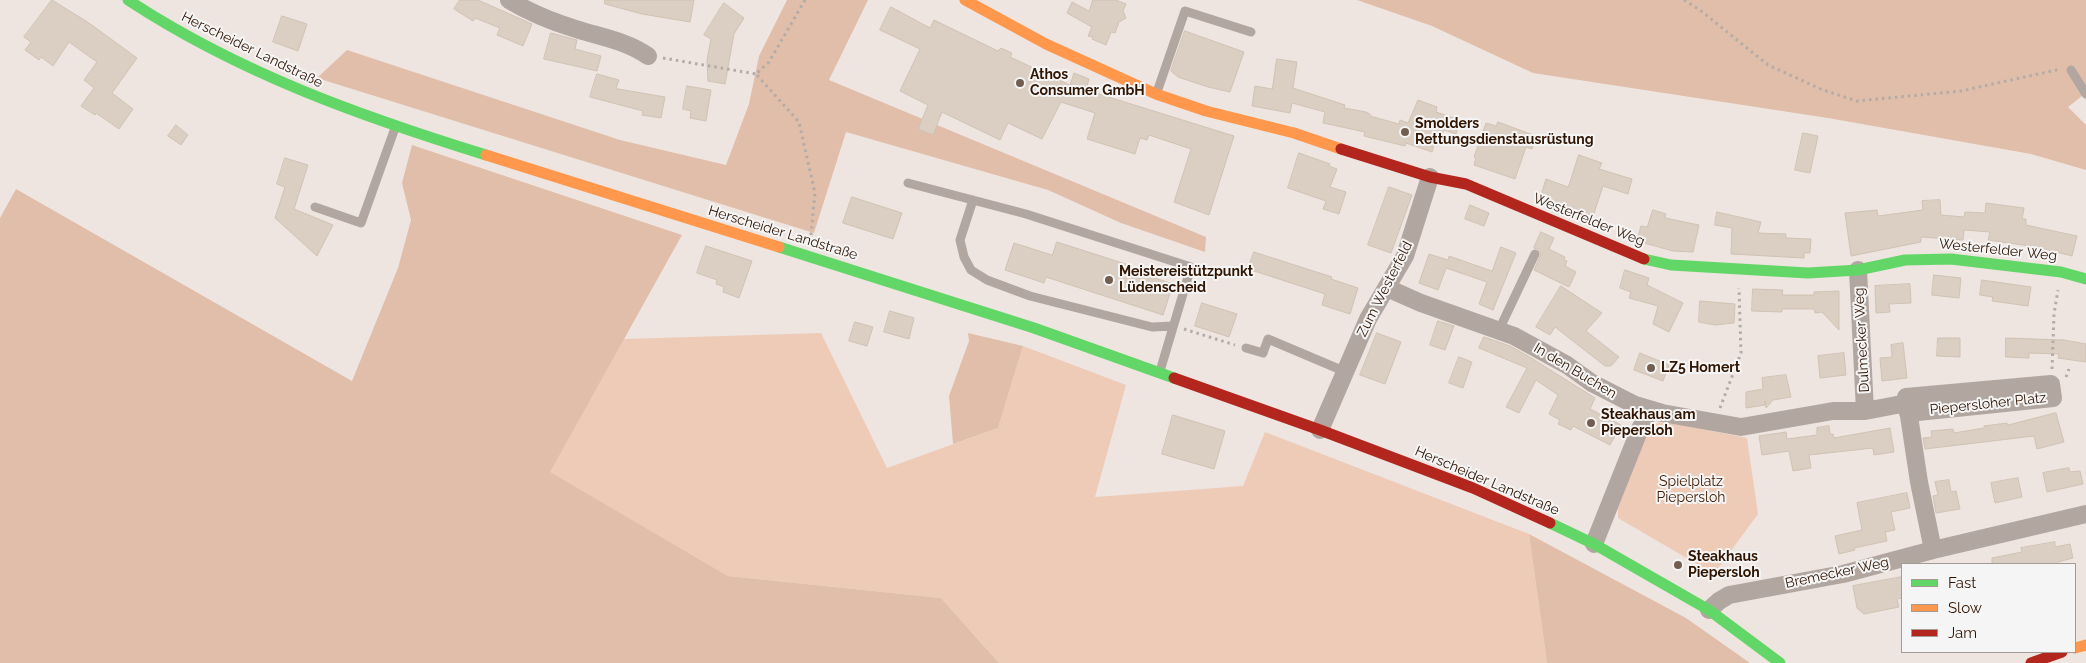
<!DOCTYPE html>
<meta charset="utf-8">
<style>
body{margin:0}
#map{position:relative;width:2086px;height:663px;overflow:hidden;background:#eee5e1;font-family:Raleway,sans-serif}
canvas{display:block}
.legend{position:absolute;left:1901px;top:563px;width:175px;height:90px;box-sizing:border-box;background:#f5f5f5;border:1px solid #a69b94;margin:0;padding:6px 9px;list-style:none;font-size:15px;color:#301503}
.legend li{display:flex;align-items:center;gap:10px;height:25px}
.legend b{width:25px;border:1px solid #a69b94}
</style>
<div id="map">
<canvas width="2086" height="663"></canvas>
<ul class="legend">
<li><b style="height:6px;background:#63d668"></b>Fast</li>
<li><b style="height:6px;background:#ff974d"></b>Slow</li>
<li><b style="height:6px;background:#b3261e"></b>Jam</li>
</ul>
</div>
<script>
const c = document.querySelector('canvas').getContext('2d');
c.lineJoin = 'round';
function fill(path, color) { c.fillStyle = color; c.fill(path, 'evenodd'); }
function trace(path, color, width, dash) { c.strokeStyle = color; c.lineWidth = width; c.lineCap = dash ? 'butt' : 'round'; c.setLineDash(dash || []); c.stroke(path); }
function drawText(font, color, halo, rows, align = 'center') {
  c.font = font + ' Raleway,sans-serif'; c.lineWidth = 4; c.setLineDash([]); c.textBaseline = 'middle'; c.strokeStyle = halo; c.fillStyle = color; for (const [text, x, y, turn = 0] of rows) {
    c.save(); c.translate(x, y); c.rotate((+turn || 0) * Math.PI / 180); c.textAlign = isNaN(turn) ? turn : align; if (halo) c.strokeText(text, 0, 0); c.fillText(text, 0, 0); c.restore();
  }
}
fill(new Path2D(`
 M821,333L887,468L998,428L1023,346L1126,385L1095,497L1243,486L1265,432L1529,534L1547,663H999L941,598L728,576L549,472L624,339Z
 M1668,422L1747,438L1758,514L1714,574L1618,518V508L1645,436L1657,423Z`), '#edcbb7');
fill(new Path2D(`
 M787,0H868L829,80L1206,237L1205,252L1121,223L1048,190L846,132L814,233L317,78L347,50L620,140L726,165L749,104L759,56Z
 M1357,0H2086V93L2068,107L2086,125V170L2031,154L1828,118L1533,73L1432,26Z
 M412,145L682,235L550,472L728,576L941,598L999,663H0V218L16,189L352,381L398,268L411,220L402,183Z
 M968,333L1023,346L998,428L953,444L949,396L969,341Z
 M1529,534L1686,618L1750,663H1547Z`), '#e1bea9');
const building = new Path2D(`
 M52,0L89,23L137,58L112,93L133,109L119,129L96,113L95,115L81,106L94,88L84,80L97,62L69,42L53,66L41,57L39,60L25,50L31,42L24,37Z
 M460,0H478L532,24L523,46L497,35L500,28L475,18L473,21L454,9Z
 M605,0H694L690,22L642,14L605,4Z
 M1093,0H1116L1126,4L1123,11L1126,18L1119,22L1115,33L1111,32L1106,45L1092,39L1093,37L1088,36L1092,27L1067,13L1072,2L1089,11Z
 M724,3L744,18L734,34L725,84L708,81L707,60L711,39L704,35Z
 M891,7L930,28L934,20L998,51L1001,48L1012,53L1010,57L1070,85L1074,73L1089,79L1086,90L1234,136L1209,215L1174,202L1191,149L1149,135L1147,140L1140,138L1135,154L1087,139L1095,113L1061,102L1042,139L1008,123L1000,140L942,112L933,135L918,129L928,105L900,91L920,49L880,30Z
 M282,16L307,24L298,51L273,42Z
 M1185,31L1244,52L1230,92L1208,87L1178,77L1171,71Z
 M551,33L577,40L575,49L601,56L597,71L544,59Z
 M1277,59L1297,62L1293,88L1345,105L1344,108L1366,112L1370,114V116L1399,124L1400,120L1408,123L1418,100L1437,107L1436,112L1460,120L1456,134L1444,130L1438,146L1434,145L1432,152L1406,143L1405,146L1364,136L1365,132L1323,123L1325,112L1292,103L1290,113L1252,106L1255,86L1272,89Z
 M597,74L619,80L616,88L618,89L665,97L661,118L642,115L643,111L590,97Z
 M687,86L711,90L706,121L690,118L691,111L683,109Z
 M1498,122L1536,136L1532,149L1526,147L1515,179L1474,165L1476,158L1474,157L1486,123L1496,126Z
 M176,125L188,135L181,145L168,136Z
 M1803,133L1818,136L1810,173L1795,170Z
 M1299,153L1330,164L1329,166L1337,169L1330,187L1346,192L1339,214L1323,209L1326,201L1288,188Z
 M1579,155L1602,163L1599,169L1632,179L1628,194L1603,186L1593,216L1540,198L1546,179L1568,187Z
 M285,158L308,165L294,209L333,225L317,256L275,218L285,187L277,184Z
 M1389,187L1412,195L1391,253L1368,245Z
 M852,197L902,213L893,239L843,223Z
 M1940,200L1941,215L1964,217L1965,212L1985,213L1986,203L2024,208L2022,219H2026V225L2077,236L2072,256L2037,247L1988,240L1990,232L1964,230L1963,240L1921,237V242L1851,256L1845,213L1877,210L1878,216L1923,210L1922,201Z
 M1470,205L1489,213L1484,226L1465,219Z
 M1653,210L1666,214L1665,218L1699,225L1693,252L1673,251L1637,241L1641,226L1647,227Z
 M1717,212L1761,222L1758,233L1786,234V238L1811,239L1810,253H1804V258L1731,254L1732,228L1715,225Z
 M1541,232L1554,238L1549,249L1565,257L1564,260L1567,261L1565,266L1576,272L1569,287L1534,270L1541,254L1538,249L1534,248Z
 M1057,242L1132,266L1131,270L1173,284L1163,315L1046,277L1044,283L1005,270L1014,243L1052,255Z
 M706,246L752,261L739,298L723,292L724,287L716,284L717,280L697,273Z
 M1501,247L1516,253L1493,310L1479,304L1487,282L1446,268L1438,290L1419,283L1429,254L1448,260L1449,256L1492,271Z
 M1254,252L1332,277L1331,279L1358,288L1350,314L1322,305L1325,294L1248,269Z
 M1625,270L1649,278L1647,285L1683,303L1669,332L1653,324L1658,306L1629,298L1631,292L1620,288Z
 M1934,275L1961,278L1959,298L1932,295Z
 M1982,280L2031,287L2028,306L1992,301L1993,297L1980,295Z
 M1910,284L1911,303L1889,304L1890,312L1876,313L1875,286Z
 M1561,286L1602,313L1586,331L1619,357L1611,366H1605L1555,327L1550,335L1536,327Z
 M1753,289L1783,290L1782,295H1814V292L1839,291V330L1822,312L1815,313L1814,309H1782V312L1752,311Z
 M1700,301L1735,304L1734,323L1715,325L1699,322Z
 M1202,303L1237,314L1229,337L1195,326Z
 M890,311L914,318L909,339L884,332Z
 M1438,321L1454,326L1445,350L1430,345Z
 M855,322L873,327L867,346L849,341Z
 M1377,333L1401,342L1385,384L1360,375Z
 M1484,337L1510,346L1528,356L1595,398L1590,409L1621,425L1610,445L1573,426L1571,430L1558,424L1560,420L1549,414L1558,395L1536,380L1519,413L1506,407L1527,368L1479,348Z
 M1938,338H1960V357L1937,356Z
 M2006,338L2064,340L2086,344V362L2058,358L2059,354L2029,353V358L2006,357Z
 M1903,343L1907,378L1882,381L1880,358L1892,357L1891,345Z
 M1640,353L1669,365L1663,381L1634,370Z
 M1844,353L1846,375L1820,378L1818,356Z
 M1459,357L1472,362L1463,388L1449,383Z
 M1786,375L1791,397L1773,400L1766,408L1765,401V405L1746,408V392L1763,389L1762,378Z
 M2056,413L2064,442L2037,449L2034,436L1925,449L1923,438L1932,437L1931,431L1953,429L1954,433L1984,428V426L2007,423V425Z
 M1173,415L1225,431L1214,469L1162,454Z
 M1829,426L1830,434H1833L1834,438L1890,428L1894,452L1874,455L1873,448L1809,455L1811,468L1793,471L1789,451L1762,455L1759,436L1786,432L1787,439L1817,435V428Z
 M2069,468L2070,472L2080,471L2083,484L2047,492L2043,473Z
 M2018,478L2022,497L1995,503L1991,483Z
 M1949,480L1951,492L1956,491L1960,509L1936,513L1933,496L1938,495L1935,482Z
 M1907,493L1910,508L1891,512L1895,530L1885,532L1887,541L1854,548L1855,550L1839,554L1835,536L1862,530L1857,503Z
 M2055,542V547L2070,544L2073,558L2058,562L2059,564H1992V558L2022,552L2021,548Z
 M1902,577V598L1897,599L1899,607L1864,614L1857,608L1853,586Z`);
fill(building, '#dbcec3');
trace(building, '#d0c2b3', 1);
trace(new Path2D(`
 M805,0L769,62L756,74L799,122L815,193L811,235
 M1684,0L1700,10L1768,65L1823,90L1857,101L1961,91L2061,69
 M663,58L756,74
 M1184,329L1235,345
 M2052,369L2054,314L2058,290
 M2066,377L2069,369
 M1720,408L1741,353L1739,288`), '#b4aba6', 3, [2.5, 4]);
trace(new Path2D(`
 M2071,70L2086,94
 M1157,92L1185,11L1251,32
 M908,183L1026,214L1191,267L1160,371
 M973,200L960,240L964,257L971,270L987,280L1030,296L1152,327L1173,326
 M315,207L361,223L395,128
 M1499,330L1535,254
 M1246,348L1263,353L1268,339L1346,372`), '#b2a7a0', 9);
trace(new Path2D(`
 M509,0C529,12 553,22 576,29C601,37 627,41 648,56
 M1858,270L1865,411
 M1387,288L1421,303L1514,336L1567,365L1592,383L1635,405L1662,413L1741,427L1833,411H1865L1907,403L1919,482L1933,550
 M1907,403L1906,397L2051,384L2053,398L1908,413
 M1320,430L1368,319L1405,256L1430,177
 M1594,544L1639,431L1650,410
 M1709,610L1719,601L1729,595L1843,574L1933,550L2086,514`), '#b2a7a0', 18);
trace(new Path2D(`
 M128,0C239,73 360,116 486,155
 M779,247L1034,328L1174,378
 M1644,259L1671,265L1808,273L1858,270L1905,260L1951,259L2061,272L2086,279
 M1550,523L1594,544L1709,610L1780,663`), '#63d668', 11);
trace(new Path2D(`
 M965,0L1046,44L1156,94L1206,111L1294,133L1341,149
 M486,155L779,247
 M2075,648L2086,645`), '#ff974d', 11);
trace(new Path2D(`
 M1341,149L1430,177L1466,184L1644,259
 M1174,378L1320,430L1473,488L1550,523
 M2031,663L2062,652`), '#b3261e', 11);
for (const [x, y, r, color] of [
 [1020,83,5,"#725e51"],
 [1405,132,5,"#725e51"],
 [1109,280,5,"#725e51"],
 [1651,368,5,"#725e51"],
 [1591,423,5,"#725e51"],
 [1678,565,5,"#725e51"]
]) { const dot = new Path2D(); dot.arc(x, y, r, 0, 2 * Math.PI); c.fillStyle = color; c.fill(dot); trace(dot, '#f5f5f5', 2); }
drawText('14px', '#301503', '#f5f5f5', [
 ["Herscheider Landstraße",252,50,26],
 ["Westerfelder Weg",1589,220,22],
 ["Herscheider Landstraße",783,233,17],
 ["Westerfelder Weg",1998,250,6],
 ["Zum Westerfeld",1385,289,-63],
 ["Dulmecker Weg",1862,340,-93],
 ["In den Buchen",1575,371,31],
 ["Piepersloher Platz",1988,404,-6],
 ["Herscheider Landstraße",1487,481,23],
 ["Bremecker Weg",1837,573,-12]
]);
drawText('bold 14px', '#301503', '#f5f5f5', [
 ["Athos",1030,75],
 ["Consumer GmbH",1030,91],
 ["Smolders",1415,124],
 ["Rettungsdienstausrüstung",1415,140],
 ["Meistereistützpunkt",1119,272],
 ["Lüdenscheid",1119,288],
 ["LZ5 Homert",1661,368],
 ["Steakhaus am",1601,415],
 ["Piepersloh",1601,431],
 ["Steakhaus",1688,557],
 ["Piepersloh",1688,573]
], 'left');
drawText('14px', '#462106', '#f5f5f5', [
 ["Spielplatz",1691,482],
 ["Piepersloh",1691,498]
]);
</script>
